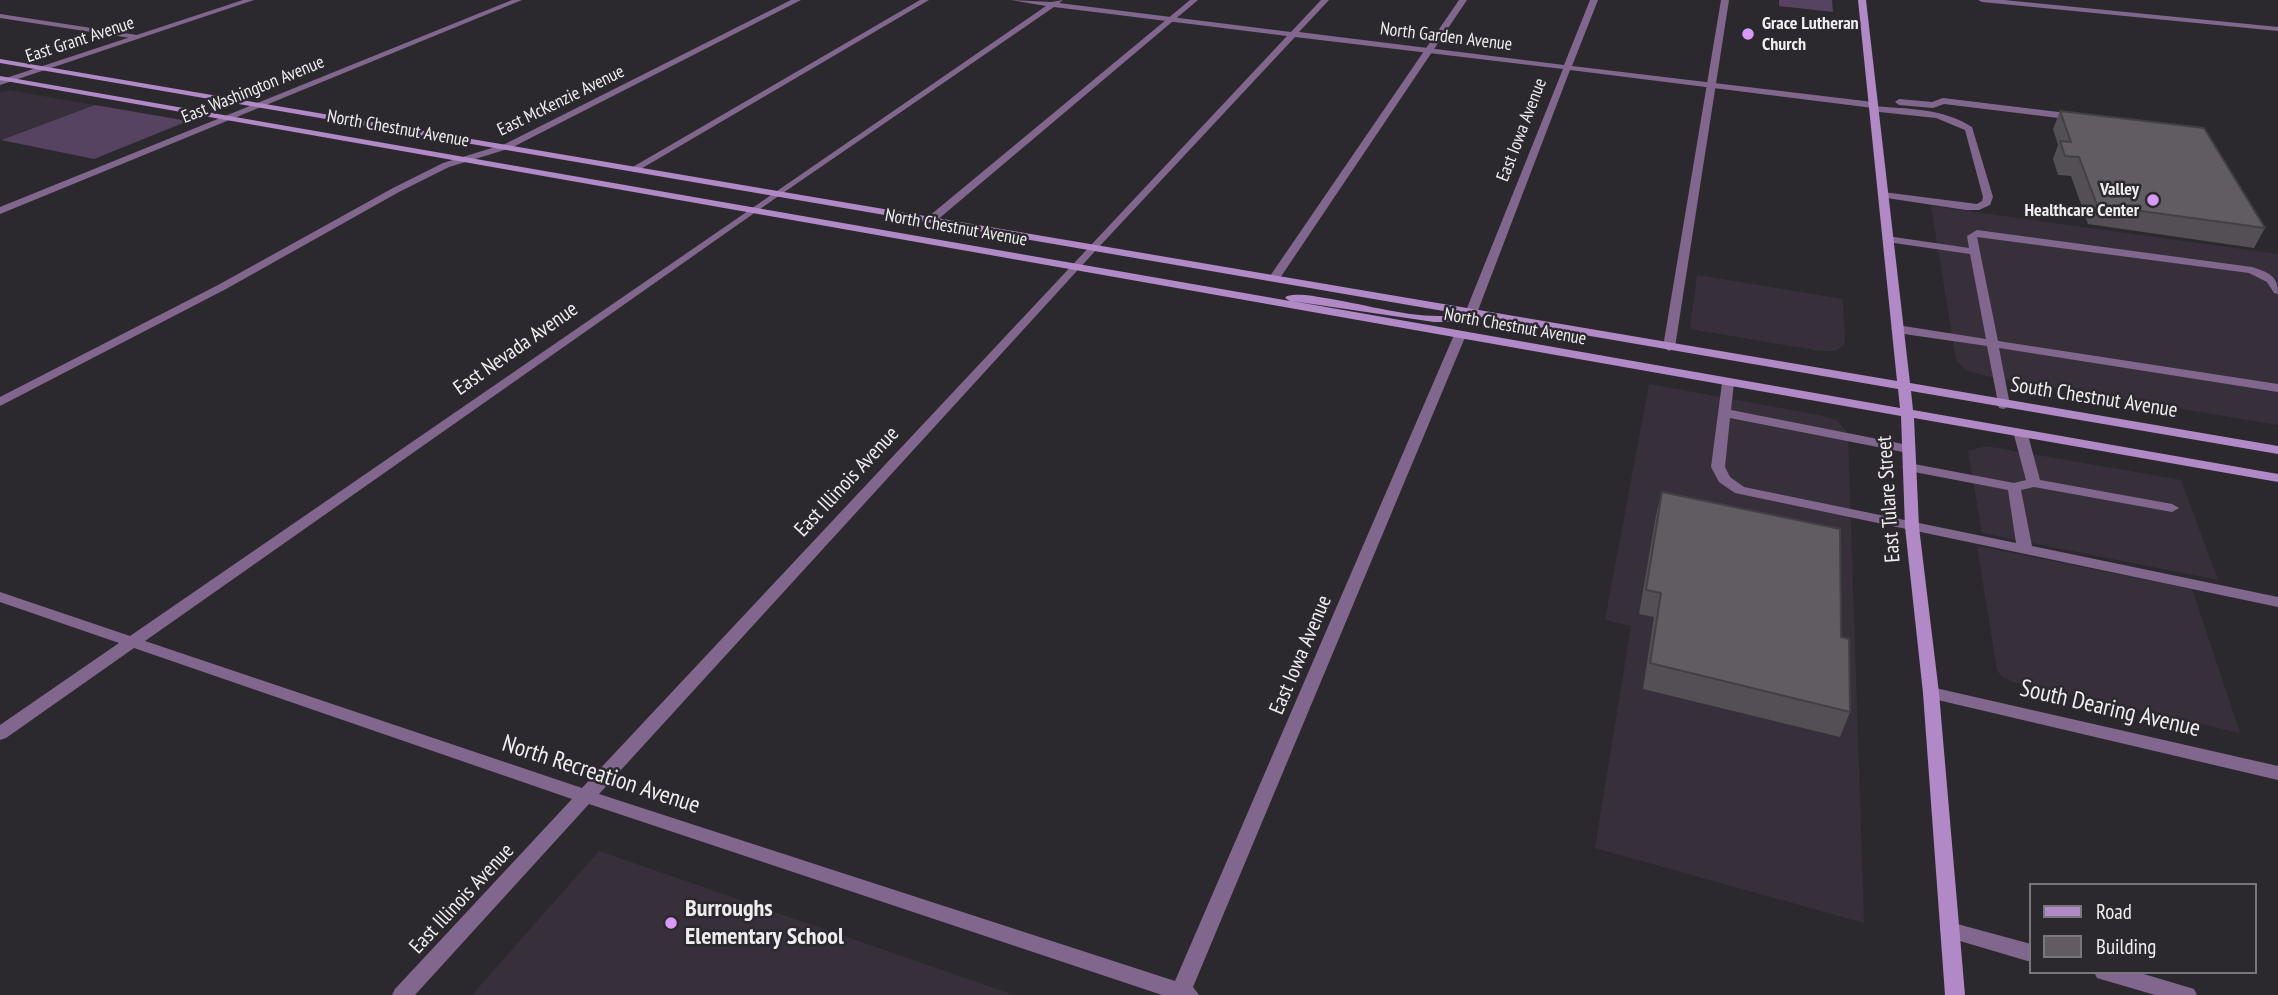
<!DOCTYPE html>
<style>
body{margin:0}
#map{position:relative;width:2278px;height:995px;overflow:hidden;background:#2c292e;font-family:"PT Sans Narrow",sans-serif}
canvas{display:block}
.legend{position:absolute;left:2029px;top:883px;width:228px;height:91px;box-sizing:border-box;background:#2c292e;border:2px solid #7a777c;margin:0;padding:9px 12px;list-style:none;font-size:21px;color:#efedf0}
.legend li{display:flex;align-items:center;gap:14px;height:35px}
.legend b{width:35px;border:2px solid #7a777c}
</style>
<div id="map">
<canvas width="2278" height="995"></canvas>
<ul class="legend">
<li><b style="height:9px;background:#b289c7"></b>Road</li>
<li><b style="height:19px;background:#605c62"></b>Building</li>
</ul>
</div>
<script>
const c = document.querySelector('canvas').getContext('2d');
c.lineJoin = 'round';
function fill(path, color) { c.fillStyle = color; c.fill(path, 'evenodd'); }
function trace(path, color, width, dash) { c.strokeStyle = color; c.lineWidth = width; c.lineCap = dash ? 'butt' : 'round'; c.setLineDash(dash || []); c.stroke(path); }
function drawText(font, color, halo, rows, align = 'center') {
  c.font = font + ' "PT Sans Narrow",sans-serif'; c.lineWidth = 5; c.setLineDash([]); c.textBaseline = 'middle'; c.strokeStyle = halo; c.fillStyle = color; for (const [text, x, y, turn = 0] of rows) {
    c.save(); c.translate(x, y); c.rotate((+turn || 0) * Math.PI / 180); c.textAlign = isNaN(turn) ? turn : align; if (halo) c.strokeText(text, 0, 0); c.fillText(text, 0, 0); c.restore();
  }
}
fill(new Path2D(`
 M8,90L95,105L0,140V93Z
 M1931,206L2278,254V425L1986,376L1966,370L1956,360Z
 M1697,275L1843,299L1845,344L1836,351H1820L1690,329Z
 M1649,384L1819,415L1836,420L1848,433L1864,923L1595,848L1631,626L1605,620Z
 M1986,446L2181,480L2218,580L1982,533L1968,451Z
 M1977,546L2192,589L2240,733L2013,682L2002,677L1997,670Z
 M599,851L1014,995H472Z`), '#37303a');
fill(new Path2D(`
 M1779,0H1832L1833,12L1779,6Z
 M95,105L188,121L94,159L1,140Z`), '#564261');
fill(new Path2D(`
 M920,0H929L639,170L631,168Z
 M1190,0H1198L936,221H928V217Z
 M1459,0H1467L1278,281H1270L1268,279Z
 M1721,0H1729L1675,347L1669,351L1663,347Z
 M0,14L137,35L141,37L137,39L0,18Z
 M1943,98L2075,114L2079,117L2075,120L1944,104L1933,108L1899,105L1895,102L1899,99L1932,102Z
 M1873,106C1907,109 1943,108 1972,127L1993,197L1990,205L1979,210H1966L1880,197L1878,195L1883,192L1977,204L1982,201L1983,197L1965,130L1936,118L1870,111L1869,109Z
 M1977,230L2252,267C2269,273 2278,275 2278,294L2274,293L2267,282L2249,273L1977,237L1998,341L2278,384V392L1999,348L2010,405L2004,409L1999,408L1987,346L1897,333L1891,329L1897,325L1986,339L1970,254L1887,242L1882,239L1887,236L1969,248L1967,236Z
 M1728,379L1734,383L1731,410L1908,445L1915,449L1908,453L1730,418L1725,467L1730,477L1744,487L2016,543L2008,490L1909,471L1902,467L1909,463L2014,483L2026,480L2014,435L2021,431L2028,435L2040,480L2172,504L2179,508L2172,512L2034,487L2021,490L2032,546L2278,597V607L1735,493L1719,482L1711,467L1722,383Z
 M1950,922L2031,944V962L1943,936L1940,930L1943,924Z
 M2094,972H2137L2194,989L2197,995H2155L2097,978Z`), '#81678e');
fill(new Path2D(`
 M243,0H254L0,85V80Z
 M512,0H522L0,214V207Z
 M791,0H801L511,148L449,167L399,192L226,289L0,406V397L218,285L393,188L443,163L505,144Z
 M1011,0L1051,2L1063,0L1059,3L1291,32L1321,0H1329L1299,32L1564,65L1590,0H1598L1572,66L1873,102L1877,105L1873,108L1570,70L1477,313L1471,316L1465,313L1563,69L1295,37L1097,249L599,794L1175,981L1454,335L1460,331L1464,333L1466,335L1193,987L1199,995H1162L589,804L415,995H392L395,989L572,799L134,648L6,738L0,740V725L119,643L0,602V592L130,636L1046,6ZM1054,7L1287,36L582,788L145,641L780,195Z
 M1978,0H2004L2278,27V31L1982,2Z
 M1931,687L2278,766V780L1925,697L1923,693L1925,689Z`), '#81678e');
fill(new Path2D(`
 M1858,0H1866L1910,383L2278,446V454L1911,391L1913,410L2278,474V482L1914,418L1919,527L1939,693L1965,995H1945L1923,693L1905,527L1901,416L0,80V76L1290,301L1285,298L1287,296C1299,293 1313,296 1325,298C1366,304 1421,322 1461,314L0,63V59L1897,381ZM1292,301L1434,322H1454L1472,318L1474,316L1898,389L1900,408Z`), '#b289c7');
fill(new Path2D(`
 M2060,111L2265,228L2254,248L2088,224L2071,176L2058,175L2053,159L2058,145L2053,129Z
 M1662,492L1841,637L1850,712L1840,737L1643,689L1654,617L1639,614L1656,515Z`), '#534f54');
const building = new Path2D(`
 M2060,111L2204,128L2265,228L2097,205L2079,157L2065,156L2060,141L2071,142Z
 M1662,492L1840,529L1841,637L1849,639L1850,712L1650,663L1661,593L1646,590Z`);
fill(building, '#605c62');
trace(building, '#434045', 2);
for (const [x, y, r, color] of [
 [1748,34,7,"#d89af8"],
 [2153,200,7,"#d89af8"],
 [671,923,7,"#d89af8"]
]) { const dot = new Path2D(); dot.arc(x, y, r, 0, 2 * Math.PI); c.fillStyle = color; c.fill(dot); trace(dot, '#2c292e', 2.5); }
drawText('bold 18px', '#efedf0', '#2c292e', [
 ["Grace Lutheran",1762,24],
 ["Church",1762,45],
 ["Valley",2139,190,"right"],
 ["Healthcare Center",2139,211,"right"]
], 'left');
drawText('18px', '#efedf0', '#2c292e', [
 ["North Garden Avenue",1446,37,7],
 ["East Grant Avenue",80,40,-18],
 ["East Washington Avenue",253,90,-22],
 ["East McKenzie Avenue",561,101,-26],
 ["North Chestnut Avenue",398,129,10],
 ["East Iowa Avenue",1522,130,-69],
 ["North Chestnut Avenue",956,228,10],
 ["North Chestnut Avenue",1515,327,10]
]);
drawText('21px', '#efedf0', '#2c292e', [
 ["East Nevada Avenue",516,349,-35],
 ["South Chestnut Avenue",2094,398,9],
 ["East Illinois Avenue",847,482,-47],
 ["East Tulare Street",1889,499,-94],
 ["East Iowa Avenue",1301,655,-67],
 ["East Illinois Avenue",462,899,-47]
]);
drawText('24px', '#efedf0', '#2c292e', [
 ["South Dearing Avenue",2110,709,13],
 ["North Recreation Avenue",601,775,18]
]);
drawText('bold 24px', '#efedf0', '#2c292e', [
 ["Burroughs",685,909],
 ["Elementary School",685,937]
], 'left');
</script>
